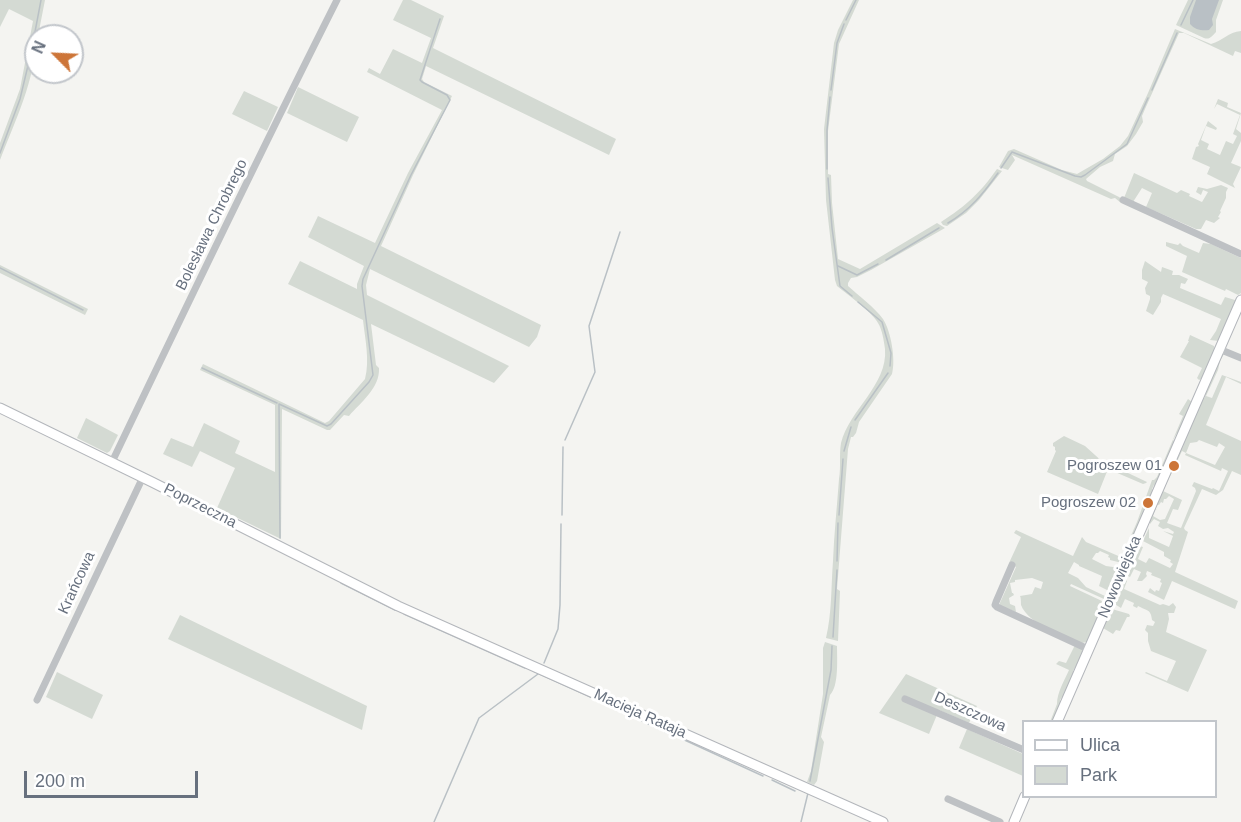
<!DOCTYPE html>
<meta charset="utf-8">
<style>
body{margin:0}
#map{position:relative;width:1241px;height:822px;overflow:hidden;background:#f4f4f1;font-family:Helvetica,sans-serif}
canvas{display:block}
.legend{position:absolute;left:1022px;top:720px;width:195px;height:78px;box-sizing:border-box;background:#fff;border:2px solid #c2c6cb;margin:0;padding:8px 10px;list-style:none;font-size:18px;color:#67707e}
.legend li{display:flex;align-items:center;gap:12px;height:30px}
.legend b{width:30px;border:2px solid #c2c6cb}
.north{position:absolute;left:24px;top:24px;width:60px;height:60px;box-sizing:border-box;background:#fff;border:2px solid #c2c6cb;border-radius:50%;rotate:294deg;font-size:16px;font-weight:700;line-height:24px;text-align:center;color:#67707e}
.north::after{content:'';display:block;margin:auto;width:21px;height:27px;background:#cd7538;clip-path:polygon(50% 0,100% 100%,50% 72%,0 100%)}
.scale{position:absolute;left:24px;top:771px;width:174px;height:27px;box-sizing:border-box;border:3px solid #67707e;border-top:0;padding-left:8px;font-size:18px;line-height:21px;white-space:nowrap;color:#67707e;-webkit-text-stroke:4px #fff;paint-order:stroke}
</style>
<div id="map">
<canvas width="1241" height="822"></canvas>
<ul class="legend">
<li><b style="height:8px;background:#fff"></b>Ulica</li>
<li><b style="height:16px;background:#d4dad3"></b>Park</li>
</ul>
<div class="north">N</div>
<div class="scale">200 m</div>
</div>
<script>
const c = document.querySelector('canvas').getContext('2d');
c.lineJoin = 'round';
function fill(path, color) { c.fillStyle = color; c.fill(path, 'evenodd'); }
function trace(path, color, width, dash) { c.strokeStyle = color; c.lineWidth = width; c.lineCap = dash ? 'butt' : 'round'; c.setLineDash(dash || []); c.stroke(path); }
function drawText(font, color, halo, rows, align = 'center') {
  c.font = font + ' Helvetica,sans-serif'; c.lineWidth = 6; c.setLineDash([]); c.textBaseline = 'middle'; c.strokeStyle = halo; c.fillStyle = color; for (const [text, x, y, turn = 0] of rows) {
    c.save(); c.translate(x, y); c.rotate((+turn || 0) * Math.PI / 180); c.textAlign = isNaN(turn) ? turn : align; if (halo) c.strokeText(text, 0, 0); c.fillText(text, 0, 0); c.restore();
  }
}
fill(new Path2D(`
 M0,0H45L38,36H36C36,79 15,121 0,160V143L20,89L33,21L9,9L0,27Z
 M403,0H411L444,16L433,48L616,139L609,155L426,66L422,79L424,82L452,96L413,175L381,246L541,325L537,337L529,347L370,269L366,285L367,295L509,366L494,383L371,324L376,365L379,368C380,388 361,402 349,416L344,415L330,430H327L282,409L281,539L217,508L235,468L200,451L192,467L163,454L171,438L193,447L204,423L240,441L235,453L275,472V405L200,370L203,364L325,423L329,421L365,379C370,360 365,339 363,320L288,284L300,261L357,289V284L364,266L308,237L318,216L375,243L408,173L442,110L367,72L369,68L380,74L393,49L422,63L431,38L393,20Z
 M853,0H859L839,44L828,131V174L831,175L832,203L838,259L860,269L937,223L945,228L871,270L857,277L851,278L848,283V286C858,295 875,308 883,319C891,331 896,360 892,374L859,422L856,433L853,437H851L848,449L837,589L840,591L838,641L826,638C832,613 831,587 833,561C834,534 837,507 839,479C841,467 839,455 841,443C849,410 888,385 885,349C884,341 882,329 878,323C872,312 848,295 837,286L835,280L826,200L824,129L834,43L838,30Z
 M1188,0H1223L1216,20V32C1212,36 1210,40 1204,38L1176,25Z
 M1175,29L1211,44C1223,41 1228,32 1241,31V53L1235,51L1233,56L1184,33H1179L1145,109L1142,116L1143,122L1136,134L1127,146L1115,154L1113,161L1100,167L1086,179L1087,181L1119,197L1123,200L1121,203L1115,198L1111,199L1012,155L1015,160L1008,170L999,167L1008,151L1014,149L1062,170L1077,174L1103,159L1120,146L1128,136L1148,93Z
 M298,87L359,117L347,142L287,113Z
 M244,91L278,107L267,131L232,114Z
 M1218,99L1228,103L1227,107L1241,113L1236,129L1241,133V141L1231,163L1241,167L1233,184L1235,188L1207,174L1210,167L1192,159L1196,147L1199,146L1198,144L1208,121L1217,128L1216,130L1206,126L1201,140L1209,144L1207,149L1220,155L1226,141L1233,144L1237,136L1233,134L1240,115L1217,104L1214,109Z
 M997,169L1002,171L979,200L966,213L947,226L943,225L941,222C966,206 980,193 997,169Z
 M1134,173L1177,193L1181,190L1190,194L1189,196L1202,202L1208,192L1203,190L1201,195L1196,192L1198,187L1207,189L1221,185L1228,188L1226,192V198L1220,211L1221,212L1218,217L1220,218L1214,223L1206,220L1201,229H1196L1146,207L1152,193L1142,188L1133,202L1124,198Z
 M1166,242L1178,245L1180,243L1183,246L1199,253L1203,243L1211,244L1241,258V293L1238,295L1226,289L1225,291L1182,272L1187,256L1166,246Z
 M1145,261L1161,272L1162,267L1173,271L1172,275H1179L1188,279L1185,284L1181,283L1180,288L1221,305L1225,297L1235,300V303L1219,341L1210,340L1216,331L1221,319L1163,294L1161,298V302L1153,315L1146,311L1150,299V296L1146,294L1145,288L1148,282L1142,279V270Z
 M0,265L88,309L85,315L0,273Z
 M1190,335L1214,346L1215,351L1203,378L1199,380L1197,378L1202,368L1180,357L1189,341H1188Z
 M1222,354H1224L1220,361L1218,370L1206,396L1212,398L1222,375L1241,382V384L1226,377L1206,425L1241,441V475L1232,471L1223,490L1216,495L1202,489L1184,528L1185,530L1188,532L1175,572L1238,601L1235,609L1172,581L1164,600L1148,592L1150,588L1155,592L1156,590L1159,591L1162,583L1160,582L1161,579L1151,575L1152,573L1147,571L1146,574L1147,576L1142,581H1137L1141,572L1134,569L1130,577L1126,575L1139,546L1143,547L1138,559L1146,563L1149,558L1170,568L1173,564L1170,562L1171,560L1164,556V552L1143,541L1149,528V538L1169,547L1173,536L1163,531L1173,534L1174,532L1168,528L1163,529L1158,526L1160,522L1154,519L1150,524V519L1154,509L1157,510H1155L1153,516L1160,520L1165,519L1174,499L1169,496L1166,499H1164L1163,503L1161,502L1159,505L1156,504L1201,401L1205,397L1206,391ZM1199,440L1217,447L1219,443L1225,447L1215,465L1186,453L1190,443L1197,442ZM1182,451L1186,453L1185,455L1221,471L1222,468L1228,471L1219,491L1213,488L1212,489L1194,482L1192,486L1195,488L1196,491L1181,528L1167,523L1173,509L1178,510L1182,500L1163,491Z
 M1188,399L1192,402L1179,432L1177,433L1173,440L1175,442L1157,484L1154,485L1152,489L1154,491L1152,495H1151L1143,511L1145,513L1126,553L1122,556L1137,522L1152,480H1154L1157,477L1183,416L1179,414Z
 M86,418L118,435L110,451L107,453L77,438Z
 M1064,436L1085,446L1105,464L1123,472L1128,473L1147,482L1146,483L1143,484L1108,469L1098,494L1047,472L1056,451L1055,450V447L1053,446V443Z
 M1016,530L1073,556L1082,537L1086,542L1123,558L1122,563L1110,560V558L1108,557L1109,555L1100,551L1098,553H1096L1092,559L1106,566L1120,568L1118,573L1115,574L1113,577L1115,579L1111,588L1107,590L1099,586L1102,576L1079,566V565L1074,562L1068,573L1078,578L1086,587L1105,596L1104,599L1071,584L1070,586L1102,601L1101,604L1103,606L1087,642L1082,643C1063,635 1029,625 1021,605C1021,604 1021,597 1020,596L1032,594L1035,587L1041,589L1043,582L1032,578L1015,580V582L1010,583L1012,593H1013L1014,595L1009,598L1010,604L1015,606L1016,612L999,605L1016,567L1009,563L1021,537L1014,533Z
 M1123,579L1127,581L1124,589L1160,605L1163,604L1169,606L1173,603L1176,607L1174,613H1168L1169,619L1166,632L1207,650L1188,692L1145,673L1146,672L1167,681L1176,661L1151,651L1148,641V633L1145,630L1147,625L1153,626L1155,622L1152,620C1151,609 1147,611 1138,606L1137,608L1133,606L1134,603L1125,599L1121,608L1113,603L1122,587L1121,586Z
 M1112,609L1129,614L1130,616L1129,617H1127L1120,631L1116,630L1113,634L1103,628Z
 M180,615L367,706L362,730L168,639Z
 M825,642L837,646C837,659 839,686 830,695L821,737L824,742L817,781L814,785L807,782L811,771L823,694V648Z
 M1075,645L1084,651L1073,671L1074,675L1063,697H1062L1060,700L1062,703L1054,721L1050,722L1057,704C1057,693 1064,681 1069,670L1056,664L1059,661L1066,663Z
 M57,672L103,695L92,719L46,697Z
 M906,674L977,706L969,723L939,710L929,734L879,713Z
 M967,729L1023,754V776L959,748Z`), '#d4dad3');
fill(new Path2D(`
 M1196,0H1219L1212,19L1213,25L1209,30C1202,31 1195,30 1190,24V17Z`), '#b9c0c5');
trace(new Path2D(`
 M846,20L856,0
 M1181,25L1193,0
 M831,90L837,43L844,24
 M1152,90L1177,33
 M0,153L20,99L31,53L41,0
 M1001,168L1012,152L1075,176L1081,177L1085,175L1127,144L1148,98
 M827,169V130L830,97
 M828,178L832,228L840,286L852,296
 M948,223C970,210 983,194 998,173
 M886,260L939,228
 M838,266L857,275L878,264
 M0,268L83,310
 M858,302L882,322L891,353L890,366
 M202,368L277,403
 M855,420L888,373
 M565,440L595,372L589,326L620,232
 M844,451L851,427
 M562,515L563,447
 M839,515L843,459
 M280,538L279,404L327,426L331,424L369,382L373,375L362,286L363,279L411,175L450,100L447,95L422,82L420,80L440,19
 M837,561L838,523
 M341,583L395,610
 M404,614L525,668
 M833,637L837,570
 M544,663L558,629L560,605L561,524
 M533,671L597,700
 M642,721L670,734
 M678,737L763,776
 M772,780L795,791
 M810,781L831,670L832,646
 M434,822L479,718L538,674
 M801,822L808,793`), '#b9c0c5', 1.5);
const secondary = new Path2D(`
 M0,408L152,482L398,606L883,822
 M1057,722L1241,300
 M1014,822L1025,796`);
trace(secondary, '#b3b6bb', 11);
trace(new Path2D(`
 M1123,200L1241,254
 M1219,349L1241,358
 M112,462C186,307 260,153 337,0
 M1012,565L996,602L995,605L997,607L1088,649
 M905,699L1024,750
 M37,700L143,477
 M948,799L1000,822`), '#bec1c4', 7);
trace(secondary, '#fff', 9);
for (const [x, y, r, color] of [
 [1174,466,6,"#cd7538"],
 [1148,503,6,"#cd7538"]
]) { const dot = new Path2D(); dot.arc(x, y, r, 0, 2 * Math.PI); c.fillStyle = color; c.fill(dot); trace(dot, '#fff', 2); }
drawText('15px', '#67707e', '#fff', [
 ["Bolesława Chrobrego",212,225,-64],
 ["Poprzeczna",200,506,27],
 ["Nowowiejska",1120,577,-67],
 ["Krańcowa",77,583,-65],
 ["Deszczowa",970,712,24],
 ["Macieja Rataja",640,714,24]
]);
drawText('15px', '#67707e', '#fff', [
 ["Pogroszew 01",1162,466],
 ["Pogroszew 02",1136,503]
], 'right');
</script>
